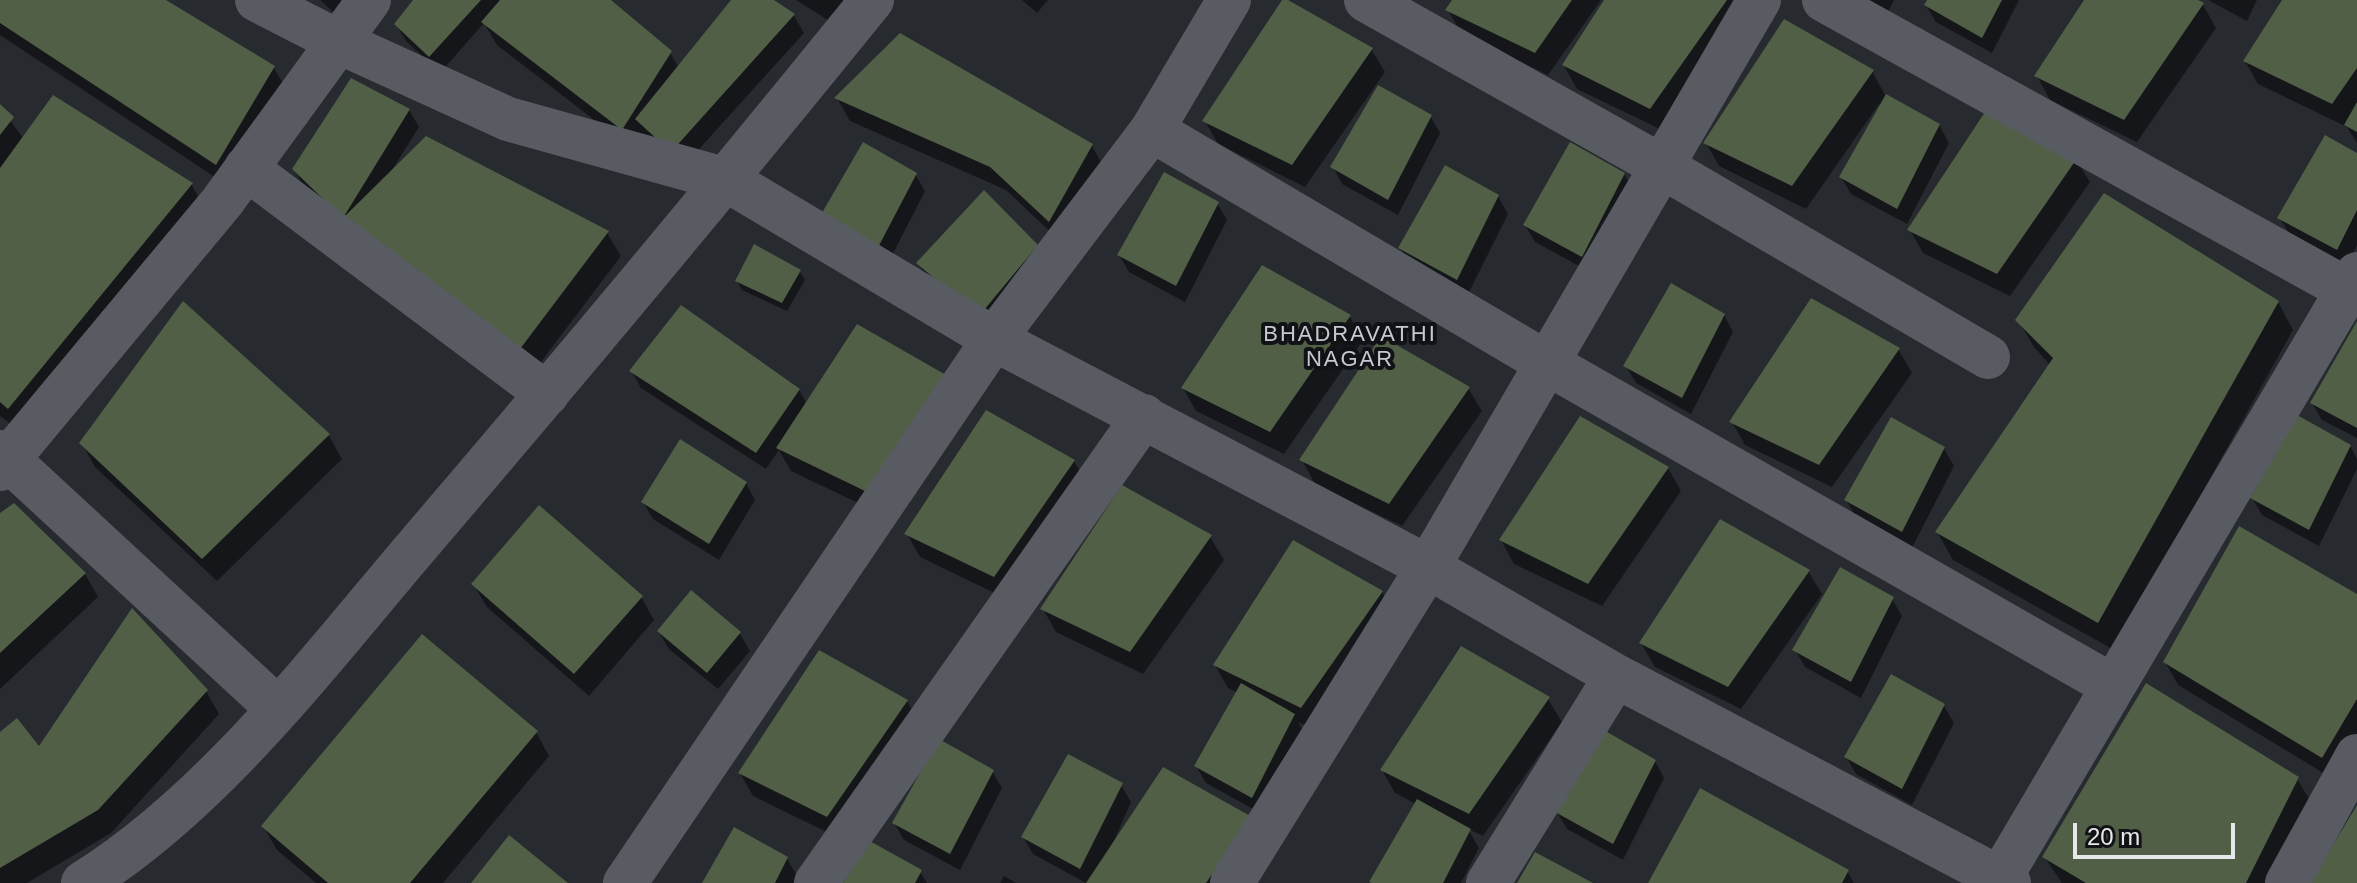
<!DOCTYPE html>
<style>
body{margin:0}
#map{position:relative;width:2357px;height:883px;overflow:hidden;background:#272a2f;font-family:Helvetica,sans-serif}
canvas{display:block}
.scale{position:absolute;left:2073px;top:823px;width:162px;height:36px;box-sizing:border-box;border:4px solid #e6e8ec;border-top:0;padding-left:10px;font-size:24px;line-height:28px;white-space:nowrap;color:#e6e8ec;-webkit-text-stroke:6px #111215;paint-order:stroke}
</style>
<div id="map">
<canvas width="2357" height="883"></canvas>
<div class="scale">20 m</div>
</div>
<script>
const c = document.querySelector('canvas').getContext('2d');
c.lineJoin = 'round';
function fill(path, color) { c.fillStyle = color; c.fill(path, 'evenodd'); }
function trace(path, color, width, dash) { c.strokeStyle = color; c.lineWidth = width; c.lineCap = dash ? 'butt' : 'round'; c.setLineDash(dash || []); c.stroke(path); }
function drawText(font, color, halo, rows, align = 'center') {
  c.font = font + ' Helvetica,sans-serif'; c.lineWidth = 8; c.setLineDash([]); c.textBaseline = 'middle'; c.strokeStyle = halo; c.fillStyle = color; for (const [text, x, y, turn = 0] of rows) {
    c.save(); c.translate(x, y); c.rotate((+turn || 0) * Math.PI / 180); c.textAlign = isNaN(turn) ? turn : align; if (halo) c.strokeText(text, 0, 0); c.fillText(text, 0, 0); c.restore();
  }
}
fill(new Path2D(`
 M0,0H163L273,67L287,90L230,187L0,35Z
 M320,0H357L341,19Z
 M415,0H607L670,53L679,68L733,0H770L794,16L804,33L682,168L636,152L497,45L484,23L440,73L406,41L396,24Z
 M796,0H845L828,20Z
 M1022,0H1048L1037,13Z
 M1284,0L1371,49L1385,72L1305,187L1218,144L1205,121Z
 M1454,0H1601L1548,75L1461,33L1448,10Z
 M1606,0H1735L1664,131L1577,89L1564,66Z
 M1839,0H1894L1882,24Z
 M1930,0H2019L1992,53L1936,22L1926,5Z
 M2087,0H2194L2203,5L2216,28L2137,142L2050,100L2037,76Z
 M2208,0H2257L2247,21Z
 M2285,0H2357V143L2347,127L2258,84L2245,61Z
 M1872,71L1885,95L1939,125L1949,143L1907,224L1851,194L1841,177L1881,106L1879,104L1806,209L1719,166L1706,143Z
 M837,98L1092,146L1105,169L1062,243L1006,190L850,121Z
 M0,107L24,139L191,184L207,211L25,435L0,416Z
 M409,110L419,127L392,170L607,233L621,256L531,375L304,187L294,169Z
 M1430,116L1440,133L1398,215L1342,184L1333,167Z
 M2357,155V245L2347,266L2290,235L2280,218Z
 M2076,159L2090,182L2010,296L1923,253L1910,230Z
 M915,174L925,191L883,273L827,242Z
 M1624,174L1634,191L1592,273L1535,242L1525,225Z
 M1498,196L1508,214L1467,296L1410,265L1400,248Z
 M1217,203L1227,220L1185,302L1129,272L1119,255Z
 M1036,247L989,331L928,280L918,263Z
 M800,272L805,280L787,311L742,290L737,281Z
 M2278,302L2293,330L2114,650L1953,560L1937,532L2050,365L2034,347L2018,320Z
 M183,304L329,436L342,459L217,581L95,467L82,443Z
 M1724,315L1733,332L1691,414L1636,383L1626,366Z
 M1350,317L1363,340L1284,454L1196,411L1183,388Z
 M2357,325V438L2322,420L2312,403Z
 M857,327L879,513L791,471L779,450L766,469L641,388L632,372L799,390L807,404Z
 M1898,349L1912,373L1832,487L1745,445L1732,422Z
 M1468,388L1482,411L1402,526L1315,484L1302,460Z
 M2350,446L2357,459V469L2319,546L2262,515L2252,498Z
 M1944,449L1954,466L1912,548L1856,517L1846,500Z
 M1074,461L1087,484L1007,599L920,557L907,534Z
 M1668,468L1681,491L1602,606L1514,564L1501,540Z
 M746,483L755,500L719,560L653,519L643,502Z
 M0,516L85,574L98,597L0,689Z
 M1210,537L1224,560L1143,674L1056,632L1043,609Z
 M1808,571L1822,594L1741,709L1655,667L1641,643Z
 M473,584L641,597L654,620L589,696L487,607Z
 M1382,592L1395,616L1315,730L1298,722L1304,732L1262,814L1206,783L1196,766L1238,693L1228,688L1215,665Z
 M691,593L740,634L750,651L718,689L669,649L659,632Z
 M2357,596V744L2335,780L2178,685L2165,662Z
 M1892,599L1902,616L1861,698L1805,667L1795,650Z
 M206,691L219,714L111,833L27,883H0V735L40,750Z
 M1548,699L1562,722L1483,836L1468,829L1479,848L1461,883H1372L1416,804L1395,793L1382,770Z
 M907,701L920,725L841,839L753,796L740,773Z
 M1944,706L1954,723L1912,805L1856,774L1846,757Z
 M536,732L549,756L443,883H316L277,850L263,826Z
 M1655,761L1664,778L1623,860L1567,829L1557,812Z
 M1164,769L1235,883H1086L1033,854L1023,837L1121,785L1131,802L1110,850Z
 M992,771L1002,788L960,870L904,840L894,823Z
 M2297,779L2311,802L2271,883H2062L2045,858Z
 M787,859L797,876L793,883H705Z
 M1847,871L1854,883H1650Z
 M920,872L927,883H845Z
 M1004,876L1016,883H1000Z`), '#0007');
fill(new Path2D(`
 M0,0H166L275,66L216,165L0,23Z
 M413,0H481L429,57L394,24Z
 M500,0H611L672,51L622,130L481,22Z
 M731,0H774L795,14L671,152L635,119Z
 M1282,0H1288L1373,48L1292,165L1202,121Z
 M1452,0H1572L1535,53L1445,10Z
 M1604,0H1727L1650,109L1562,65Z
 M1927,0H2002L1982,38L1924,5Z
 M2084,0H2198L2204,3L2124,120L2034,76Z
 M2282,0H2357V68L2332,104L2243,61Z
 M1784,19L1874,70L1792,186L1703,143Z
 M900,33L1093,144L1049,222L990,167L834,98Z
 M351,78L410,109L343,218L426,136L609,231L517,353L343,218L292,169Z
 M1378,85L1432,115L1388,200L1330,167Z
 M1886,94L1940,124L1897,209L1839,177Z
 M53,95L193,183L8,409L0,402V168Z
 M2357,102V132L2344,125Z
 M0,104L14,117L0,135Z
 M1989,106L2078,157L1997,274L1907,230Z
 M2325,135L2357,153V210L2337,250L2277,218Z
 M863,142L917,173L873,257L815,225Z
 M1570,142L1625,173L1582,257L1523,225Z
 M1445,165L1499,195L1457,280L1398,248Z
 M1164,172L1219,202L1176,286L1117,255Z
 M984,190L1038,245L979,316L916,263Z
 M2104,193L2279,301L2098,623L1935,532L2053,358L2015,320Z
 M754,244L801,270L782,303L735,281Z
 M1262,265L1351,315L1270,432L1181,388Z
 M1671,283L1725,314L1682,398L1623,366Z
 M1811,298L1900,348L1819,465L1729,422Z
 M183,301L330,434L202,559L79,443Z
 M681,305L800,389L756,453L629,371Z
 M2357,321V428L2310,403Z
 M857,324L946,375L865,491L776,448Z
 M1381,336L1470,387L1389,504L1299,460Z
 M986,410L1075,460L994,577L904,534Z
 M2297,415L2351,445L2309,530L2250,498Z
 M1580,416L1669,467L1588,584L1499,540Z
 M1891,417L1945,447L1902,532L1844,500Z
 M680,439L747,482L709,544L641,502Z
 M1122,485L1212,535L1130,652L1040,609Z
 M14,503L86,573L0,653V513Z
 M539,505L643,596L574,674L471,584Z
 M1720,519L1810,570L1728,687L1639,643Z
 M2239,526L2357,594V699L2322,758L2163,662Z
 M1293,540L1383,591L1301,708L1213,665Z
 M1840,567L1894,597L1851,682L1792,650Z
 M691,590L741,632L707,673L657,631Z
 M132,608L208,690L98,810L0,868V732L17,718L39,746Z
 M422,634L538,731L410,883H328L261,826Z
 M1461,646L1550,697L1469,814L1380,770Z
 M819,650L908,700L827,817L738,773Z
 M1891,674L1945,704L1902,789L1844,757Z
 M1241,683L1295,714L1252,798L1194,766Z
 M2146,683L2299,777L2246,883H2086L2042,857Z
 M1602,729L1656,760L1613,844L1555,812Z
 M939,739L994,770L950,854L892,823Z
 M1068,754L1123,783L1080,869L1021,837Z
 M1163,767L1252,817L1206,883H1086Z
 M1700,788L1849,870L1842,883H1648Z
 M1417,799L1471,829L1443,883H1372L1369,882Z
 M2357,805V883H2310Z
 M734,827L788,857L775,883H702Z
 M509,835L568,883H471Z
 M868,840L922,870L915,883H843Z
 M1535,852L1593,883H1517Z`), '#515f46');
trace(new Path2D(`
 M257,0L339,42L508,119L727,180L994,339L1428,567L1616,676L2009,883
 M1366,0L1661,166L1988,357
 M1824,0L2357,295
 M1152,130L1545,362L2113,686
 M246,168L547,394
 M0,452L278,709
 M0,469L222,202L369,0
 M2000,878L2357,274
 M625,883L994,339L1152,130L1229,0
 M816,883L1144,416
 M1232,883L1428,567L1759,0
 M1488,883L1616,676
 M2287,883L2357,756`), '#585b62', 44);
trace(new Path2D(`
 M83,883C213,802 319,661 418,545C572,365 723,184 872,0`), '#585b62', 44);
c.letterSpacing = '2px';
drawText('22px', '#c4c8d0', '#111215', [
 ["BHADRAVATHI",1350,335],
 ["NAGAR",1350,360]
]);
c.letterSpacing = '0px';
</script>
